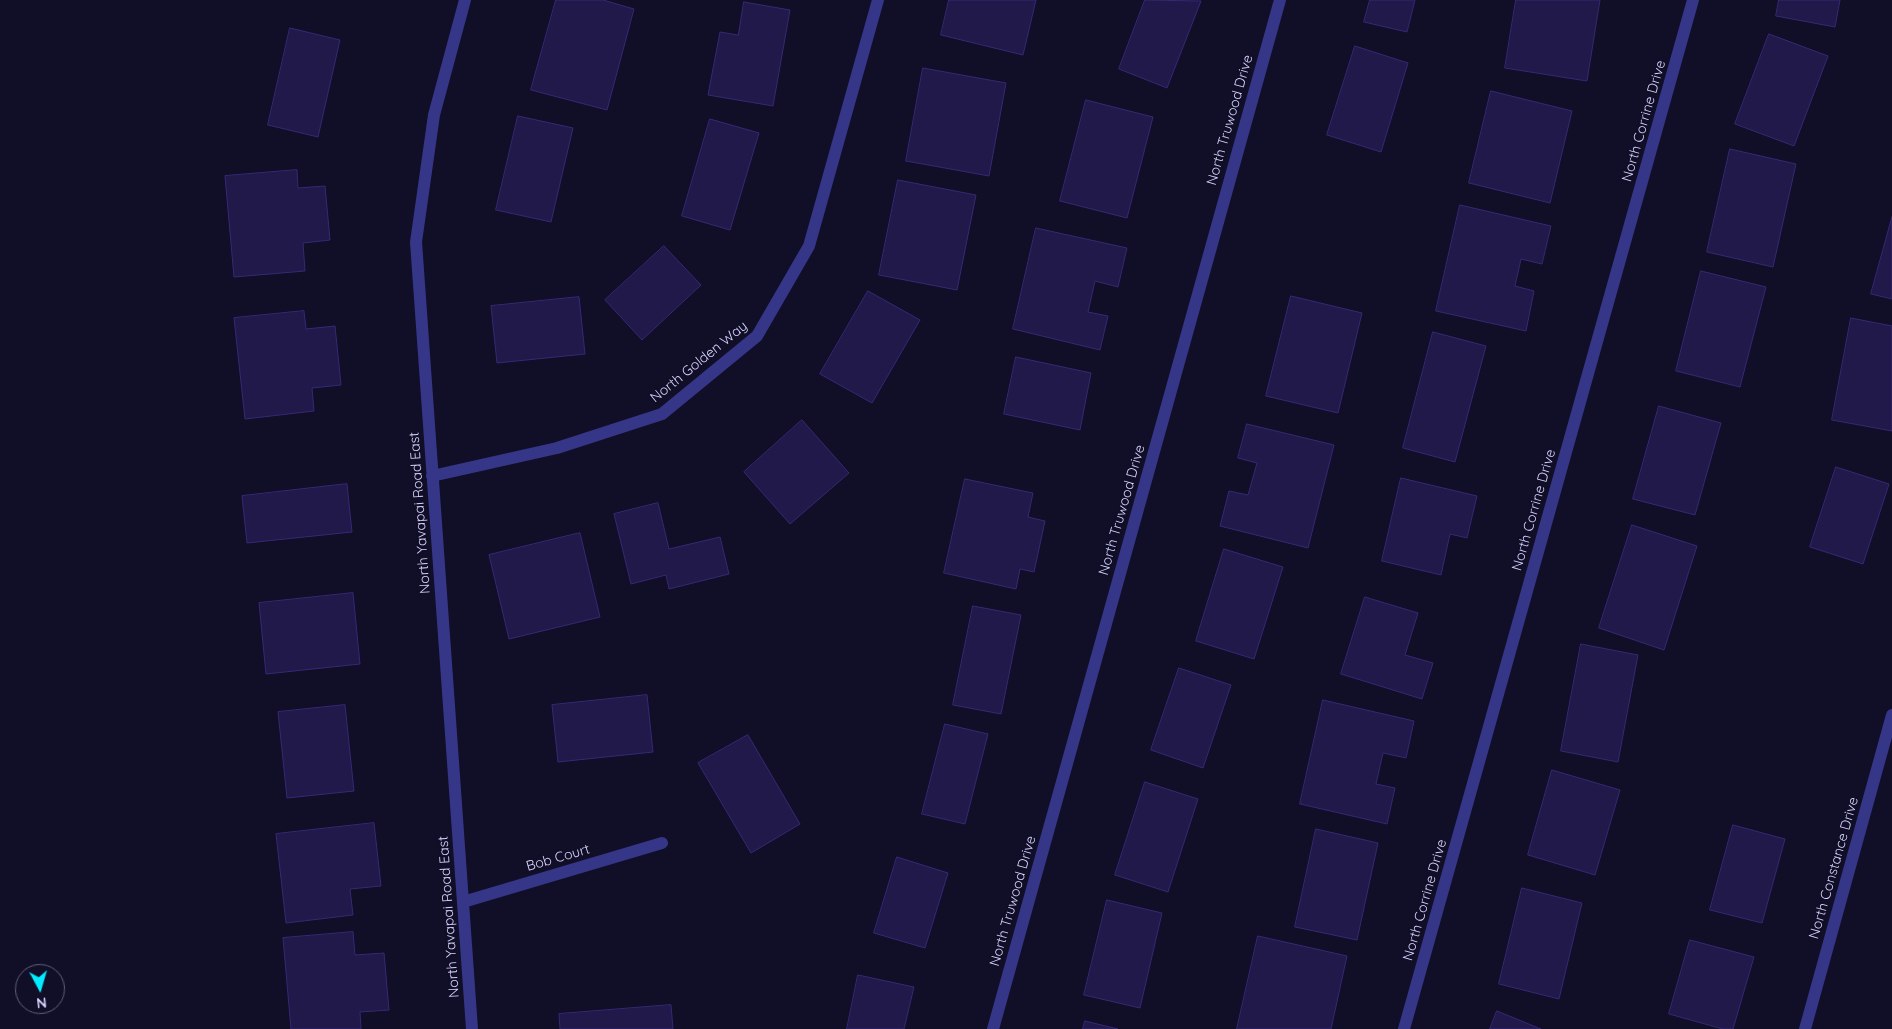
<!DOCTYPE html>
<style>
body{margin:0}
#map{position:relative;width:1892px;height:1029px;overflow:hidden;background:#110e27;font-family:Quicksand,sans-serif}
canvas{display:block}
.north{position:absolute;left:15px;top:964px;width:50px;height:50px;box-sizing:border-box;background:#110e27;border:1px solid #605d7d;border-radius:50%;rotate:174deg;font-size:14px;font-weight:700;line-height:20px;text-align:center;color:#d7d4ff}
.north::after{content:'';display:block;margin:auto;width:18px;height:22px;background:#0ef;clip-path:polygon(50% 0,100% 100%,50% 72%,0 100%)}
</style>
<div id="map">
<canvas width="1892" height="1029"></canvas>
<div class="north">N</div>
</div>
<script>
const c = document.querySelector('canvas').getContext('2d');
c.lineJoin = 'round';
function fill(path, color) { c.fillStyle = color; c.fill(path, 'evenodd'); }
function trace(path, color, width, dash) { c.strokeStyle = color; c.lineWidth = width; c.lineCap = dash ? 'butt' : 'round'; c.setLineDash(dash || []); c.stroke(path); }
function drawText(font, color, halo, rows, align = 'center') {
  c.font = font + ' Quicksand,sans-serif'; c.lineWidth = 4; c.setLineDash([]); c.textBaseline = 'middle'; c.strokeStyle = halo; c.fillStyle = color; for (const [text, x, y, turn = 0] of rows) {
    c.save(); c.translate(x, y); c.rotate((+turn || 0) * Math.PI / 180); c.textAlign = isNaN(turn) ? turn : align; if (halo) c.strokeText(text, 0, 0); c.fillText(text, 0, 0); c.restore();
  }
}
const building = new Path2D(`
 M556,0H603L634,9L607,110L531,90Z
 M949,0H1036L1023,55L941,35Z
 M1145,0L1201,1L1167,88L1119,69Z
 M1370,0H1415L1407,32L1364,22Z
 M1516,0H1600L1587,81L1505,68Z
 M1779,0H1840L1835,27L1776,16Z
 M744,2L790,10L773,106L708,95L720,32L738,35Z
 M290,28L340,40L318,137L268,125Z
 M1769,34L1828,56L1794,146L1735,124Z
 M1355,46L1408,63L1381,152L1327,135Z
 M923,68L1006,83L989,176L906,161Z
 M1491,91L1572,111L1550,203L1469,183Z
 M1086,100L1153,117L1127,218L1060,201Z
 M518,116L573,128L551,222L496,210Z
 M710,119L759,133L730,230L682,216Z
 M1730,149L1796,164L1773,267L1707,252Z
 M297,170L298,188L325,186L330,240L303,243L305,271L234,277L225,176Z
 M898,180L976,195L957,290L879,275Z
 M1460,205L1551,226L1542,264L1521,259L1515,286L1534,291L1526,331L1436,311Z
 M1892,217V299L1871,294Z
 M1036,228L1127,248L1118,287L1095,281L1088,312L1108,316L1100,350L1013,329Z
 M664,246L701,285L642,340L605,300Z
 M1701,271L1766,287L1740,387L1676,371Z
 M868,291L920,320L872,403L820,374Z
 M1291,296L1362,313L1338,413L1266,396Z
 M579,297L585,354L497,363L491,306Z
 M304,311L306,329L335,326L341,385L312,388L314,411L245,419L234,318Z
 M1851,318L1892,326V431L1832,420Z
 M1433,332L1486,346L1455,462L1403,448Z
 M1016,357L1091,373L1080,430L1004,414Z
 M1659,406L1721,423L1695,515L1633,499Z
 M802,420L849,473L790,524L744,472Z
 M1247,424L1334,445L1308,548L1220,526L1229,491L1248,495L1257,463L1238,458Z
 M1836,467L1889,484L1863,564L1810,547Z
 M1401,478L1477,496L1467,538L1450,534L1441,575L1382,561Z
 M965,479L1033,493L1028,517L1045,521L1034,572L1020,569L1016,589L944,573Z
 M347,484L352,532L247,543L242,496Z
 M658,503L669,549L720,537L729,574L669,589L666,575L631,584L614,514Z
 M1632,525L1697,546L1664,650L1599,628Z
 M580,533L600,617L509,639L489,555Z
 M1224,549L1283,567L1254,659L1196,641Z
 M353,593L360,664L266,674L259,603Z
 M1365,597L1418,613L1405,655L1433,663L1422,699L1341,674Z
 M973,606L1021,615L1001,714L953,705Z
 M1581,644L1638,655L1618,762L1561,751Z
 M1179,668L1231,685L1203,768L1151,750Z
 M647,695L653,752L558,762L552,705Z
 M1323,700L1414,721L1406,758L1383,753L1376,784L1395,788L1387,824L1300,804Z
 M345,705L354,791L287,798L278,712Z
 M945,724L988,734L965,824L922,814Z
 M748,735L800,824L751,853L698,763Z
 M1552,770L1620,790L1595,875L1528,855Z
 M1145,782L1198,799L1168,892L1115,875Z
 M374,823L381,886L350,889L353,915L286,923L276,834Z
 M1733,825L1785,839L1762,923L1710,910Z
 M1316,829L1378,843L1357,940L1295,927Z
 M897,857L948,873L925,948L874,933Z
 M1522,888L1582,903L1559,999L1499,984Z
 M1107,900L1162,913L1140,1008L1084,995Z
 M353,932L355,955L384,953L389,1010L360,1012L361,1029H291L283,938Z
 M1258,936L1347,956L1331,1029H1237Z
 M1690,940L1754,957L1733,1029H1723L1669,1014Z
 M858,975L914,987L904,1029H847Z
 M671,1005L673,1029H560L559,1014Z
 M1497,1011L1541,1029H1490Z
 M1085,1021L1118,1029H1083Z`);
fill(building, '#211949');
trace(building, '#362976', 1);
trace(new Path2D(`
 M465,0L434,115L416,242L472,1029
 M432,476L557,448L662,414L757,336L809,246L878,0
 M463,902L662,843
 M993,1029L1280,0
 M1404,1029L1693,0
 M1805,1029L1892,715`), '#363689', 12);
drawText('14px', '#d7d4ff', '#110e27', [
 ["North Truwood Drive",1230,120,-74],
 ["North Corrine Drive",1644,121,-74],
 ["North Golden Way",699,362,-39],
 ["North Truwood Drive",1122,510,-74],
 ["North Corrine Drive",1534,510,-74],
 ["North Yavapai Road East",420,513,-94],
 ["Bob Court",558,858,-16],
 ["North Constance Drive",1834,868,-74],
 ["North Corrine Drive",1425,900,-74],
 ["North Truwood Drive",1013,901,-74],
 ["North Yavapai Road East",449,917,-94]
]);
</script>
